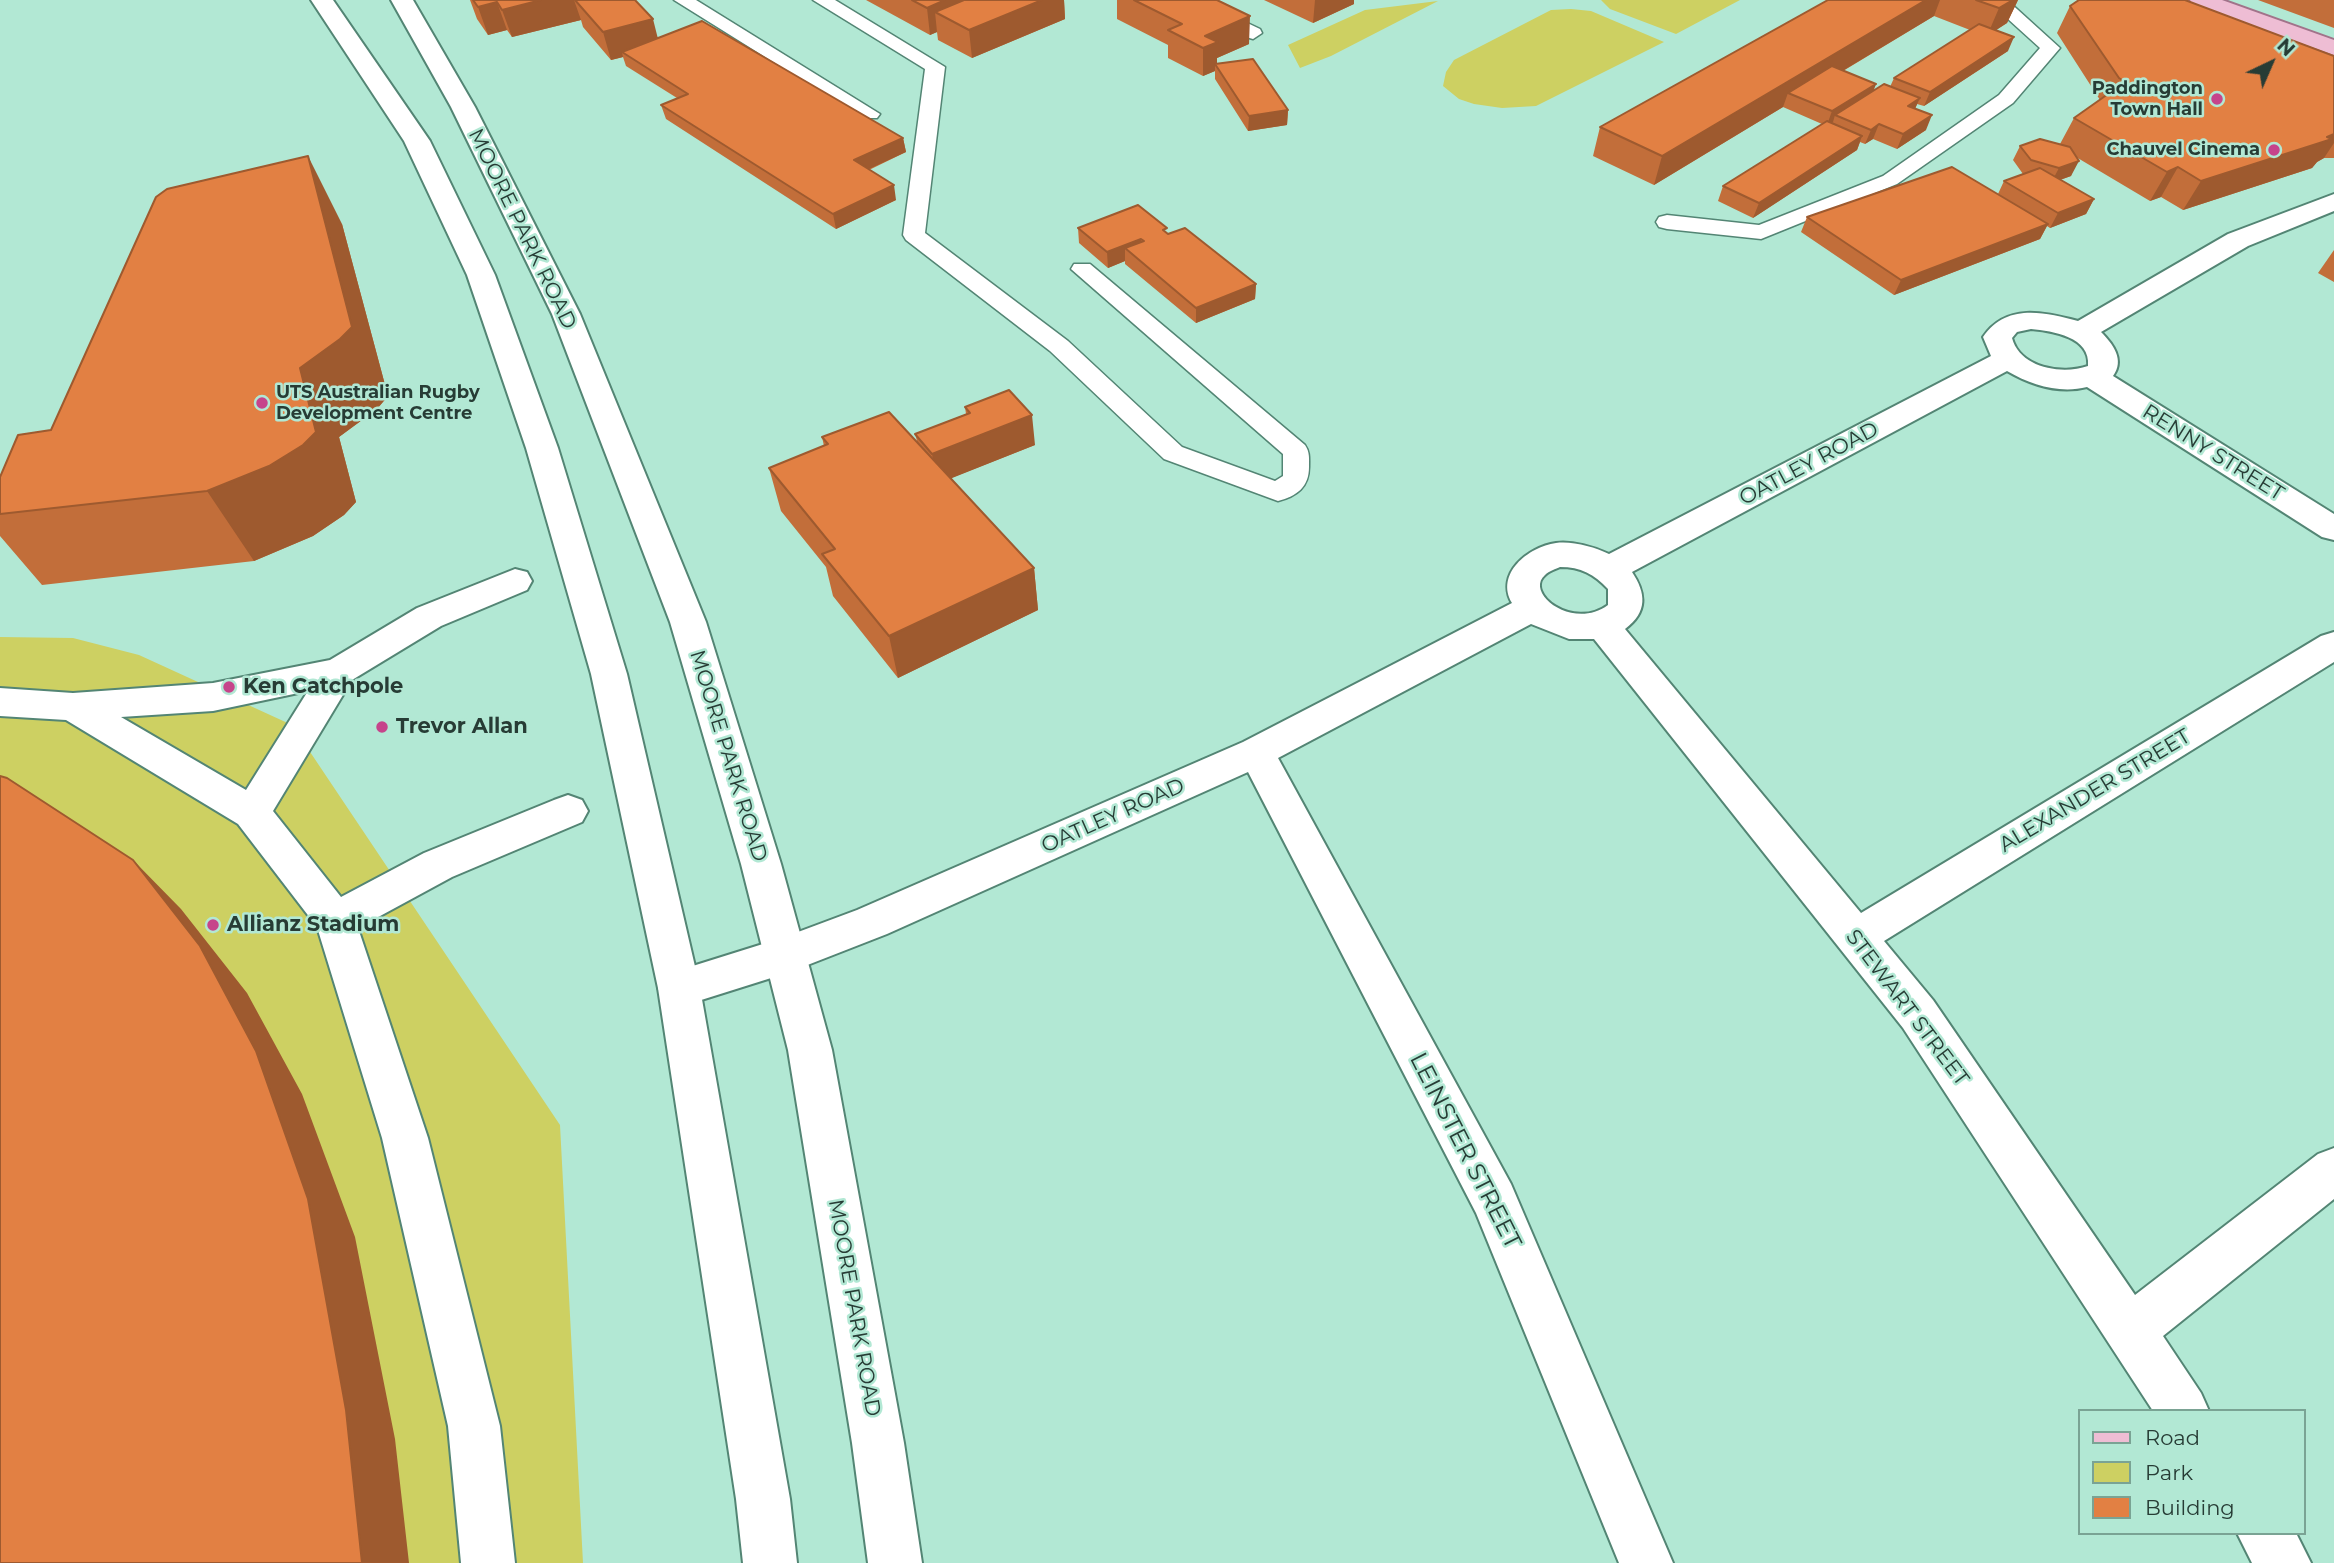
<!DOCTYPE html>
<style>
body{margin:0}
#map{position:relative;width:2334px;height:1563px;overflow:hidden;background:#b2e8d4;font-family:Montserrat,sans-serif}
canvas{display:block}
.legend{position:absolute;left:2078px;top:1409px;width:228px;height:126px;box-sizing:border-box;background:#b2e8d4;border:2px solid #7aa394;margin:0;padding:9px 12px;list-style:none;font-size:21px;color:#273c35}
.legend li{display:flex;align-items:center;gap:14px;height:35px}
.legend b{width:35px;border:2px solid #7aa394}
.north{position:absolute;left:2236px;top:28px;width:70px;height:70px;-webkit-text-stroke:5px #b2e8d4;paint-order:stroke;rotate:44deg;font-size:19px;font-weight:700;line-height:28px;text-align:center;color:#273c35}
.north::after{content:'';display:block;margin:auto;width:24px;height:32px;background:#273c35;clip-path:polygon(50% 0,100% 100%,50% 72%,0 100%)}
</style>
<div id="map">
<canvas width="2334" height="1563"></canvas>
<ul class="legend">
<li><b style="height:9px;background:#eebdd4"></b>Road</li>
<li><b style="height:19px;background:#cdd062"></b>Park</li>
<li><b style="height:19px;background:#e28043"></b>Building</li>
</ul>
<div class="north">N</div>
</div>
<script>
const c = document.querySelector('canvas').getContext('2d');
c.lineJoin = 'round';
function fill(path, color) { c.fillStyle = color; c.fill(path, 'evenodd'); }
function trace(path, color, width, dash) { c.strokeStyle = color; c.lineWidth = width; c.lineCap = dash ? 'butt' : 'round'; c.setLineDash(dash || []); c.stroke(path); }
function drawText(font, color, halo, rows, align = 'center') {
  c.font = font + ' Montserrat,sans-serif'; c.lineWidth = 5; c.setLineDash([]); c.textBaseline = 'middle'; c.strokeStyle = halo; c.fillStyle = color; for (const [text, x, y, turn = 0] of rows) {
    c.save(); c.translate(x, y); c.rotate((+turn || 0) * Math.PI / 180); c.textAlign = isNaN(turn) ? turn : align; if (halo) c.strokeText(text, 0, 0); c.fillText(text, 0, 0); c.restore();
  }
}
fill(new Path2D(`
 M1601,0H1740L1676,34L1610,9Z
 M1438,1L1331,56L1300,68L1288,45L1365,10Z
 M1571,9L1591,11L1664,42L1536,106L1502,108L1474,104L1459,99L1443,86L1446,72L1454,60L1551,10Z
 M0,637L73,638L139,655L292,725L560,1125L583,1563H0Z`), '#cdd062');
const service = new Path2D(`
 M674,0H696L880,114L877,118H863Z
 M813,0H835L945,67L925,233L1068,341L1182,447L1275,481L1283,476V454L1071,269L1074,264H1090L1305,445C1310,452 1309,459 1309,467C1309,487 1297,496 1278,501L1164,459L1050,351L906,240L903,235L925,69Z
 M1176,0H1199L1260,29L1262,33L1253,39L1246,37L1179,4Z
 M1987,0H2007L2060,48L2013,103L1897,184L1761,239L1667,229L1659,227L1656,222L1659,217L1667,215L1759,225L1883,176L1999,95L2040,48Z`);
const pedestrian = new Path2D(`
 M515,569L527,572L532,581L527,590L441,626L352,680L273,811L341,897L424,853L554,800L568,795L582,800L588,811L582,822L452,877L358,928L428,1138L500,1426L515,1563H461L448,1426L382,1138L317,927L238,824L66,720L0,716V688L73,693L213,683L330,660L417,608ZM308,691L246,790L121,717L213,711Z`);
const minor = new Path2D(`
 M2334,194V211L2248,246L2101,332C2113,344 2125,360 2113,376L2334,514V540L2322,537L2087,387C2060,394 2031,385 2007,371L1632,572C1646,593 1648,612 1625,629L1861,913L2321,636L2334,632V662L1884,941L1933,1000L2135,1295L2318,1154L2334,1148V1199L2163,1336L2201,1393L2209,1411H2153L1903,1028L1594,639H1569L1531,624L1278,758L1511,1184L1673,1563H1619L1476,1213L1248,772L887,934L787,973L679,1007L664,1001L658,988L664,975L782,938L857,910L1243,742L1512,603C1495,574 1528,547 1556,543C1573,541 1594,547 1609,554L1991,356L1983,337C2006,303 2044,312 2078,321L2228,234ZM2031,329C2053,331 2091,337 2088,366C2062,375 2020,368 2012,338L2017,332ZM1560,567C1581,567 1594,574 1608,589V605C1573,631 1524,593 1545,575C1549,571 1556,569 1560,567Z
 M2237,1533H2296L2311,1563H2252Z`);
const secondary = new Path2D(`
 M311,0H333L430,141L495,275L558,448L627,674L700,988L790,1499L797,1563H743L736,1499L658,988L591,674L526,448L467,275L404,141Z
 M391,0H413L475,107L580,314L706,622L781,864L832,1050L904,1443L922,1563H868L852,1443L788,1050L741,864L670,622L552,314L451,107Z`);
const primary = new Path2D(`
 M2190,0H2222L2334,40V55L2193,5Z`);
trace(service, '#538574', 3);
trace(pedestrian, '#538574', 4);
trace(minor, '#538574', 4);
trace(secondary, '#538574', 4);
trace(primary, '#a1738a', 4);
fill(service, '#fff');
fill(pedestrian, '#fff');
fill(minor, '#fff');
fill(secondary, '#fff');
fill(primary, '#eebdd4');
fill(new Path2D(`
 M470,0H635L658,38L903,138L906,152L869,170L896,200L836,229L666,119L661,105L677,98L626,66L623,57L611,60L583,27L581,20L512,37L507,30L488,35L477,19Z
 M866,0H1064L1065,19L972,58L938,40L937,32L930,35Z
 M1117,0H1217L1249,44L1217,58V64L1288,110L1287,125L1248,131L1215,79V71L1203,76L1168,58V45L1117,19Z
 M1264,0H1354V4L1313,23Z
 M1828,0H2018L2007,23L1996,30L2008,51L1924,106L1917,104L1915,109L1926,130L1897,149L1873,139L1865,144L1860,142L1857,150L1753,218L1718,201L1723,186L1822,124L1783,107L1654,185L1593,156L1600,127ZM1934,16L1970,30L1894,78L1890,87L1874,91L1843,71Z
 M2258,0H2334V28Z
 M2070,6L2334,56V158H2324L2317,162L2312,168L2183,210L2161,197L2150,201L2076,157L2071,176L2060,180L2094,199L2086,214L2050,228L2047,226L2040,239L1894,295L1801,232L1807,217L1998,194L2004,181L2023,174L2013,160L2020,146L2060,144L2074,118L2100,100L2057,33Z
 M342,224L388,396L377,409L339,437L356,502L344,515L313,536L254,561L42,585L0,536V477L51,430Z
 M1078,228L1167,233L1256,284L1255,299L1196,323L1125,264V261L1108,268L1079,243Z
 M2334,250V282L2318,273Z
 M965,407L1035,445L951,478L1034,568L1038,610L898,678L833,596L826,567L781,511L769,468L824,446L822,437L917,441L915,434L966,414Z`), '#c26e3a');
fill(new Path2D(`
 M541,0H574L581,20L512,37L502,10Z
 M945,0H970L935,12L937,32L930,35L927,8Z
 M1042,0H1064L1065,19L972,58L969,30Z
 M1315,0H1354V4L1313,23Z
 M1926,0H1940L1934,16L1799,97L1788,93L1783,107L1654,185L1662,156Z
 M2013,0H2018L2007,23L1987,36L1999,8Z
 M497,2L507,30L488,35L478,7Z
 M1250,16L1249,44L1217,58V67L1215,64V71L1203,76V48L1205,36Z
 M653,19L660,47L622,52L623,57L611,60L603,32Z
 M2014,37L2008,51L1924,106L1930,92Z
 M1876,84L1871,98L1835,115L1833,122L1827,125L1832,111Z
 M1920,98L1913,113L1908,106Z
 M1288,110L1287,125L1248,131L1249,116Z
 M1932,115L1926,130L1897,149L1903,134Z
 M1879,124L1873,139L1865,144L1871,130Z
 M2334,134V143L2324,158L2317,162L2312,168L2183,210L2201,181L2327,137Z
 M1862,136L1857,150L1753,218L1759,203Z
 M903,138L906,152L856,175L854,160Z
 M308,156L342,224L388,396L377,409L339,437L356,502L344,515L313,536L254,561L207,491L300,368Z
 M2079,161L2071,176L2051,183L2059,168Z
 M2178,167L2161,197L2150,201L2167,172Z
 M894,185L896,200L836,229L833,214Z
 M2094,199L2086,214L2050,228L2058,213Z
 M2048,224L2040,239L1894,295L1901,280Z
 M1141,239L1142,254L1125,248V261L1108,268L1107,252Z
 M1256,284L1255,299L1196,323V308Z
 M1032,415L1035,445L937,484L932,454Z
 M1034,568L1038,610L898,678L889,636Z
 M133,860L181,909L247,993L302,1094L355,1237L395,1439L409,1563H362Z`), '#9e5a2f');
const building = new Path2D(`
 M473,0H541L502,10L497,2L478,7Z
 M575,0H635L653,19L603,32Z
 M912,0H945L927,8Z
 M964,0H1042L969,30L935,12Z
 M1134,0H1217L1250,16L1205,36L1218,42L1203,48L1168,30L1182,24Z
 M1828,0H1926L1662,156L1600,127Z
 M1976,0H2013L1999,8Z
 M2079,0H2185L2334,56V134L2327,137L2332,139L2201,181L2178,167L2167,172L2074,118L2125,82L2119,78L2070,6Z
 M702,21L903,138L854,160L894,185L833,214L661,105L688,94L622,52Z
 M1979,24L2014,37L1930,92L1894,78Z
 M1253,59L1288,110L1249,116L1215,64Z
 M1832,66L1876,84L1832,111L1788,93Z
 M1884,84L1920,98L1908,106L1932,115L1903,134L1879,124L1871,130L1835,115Z
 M1827,121L1862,136L1759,203L1723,186Z
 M2040,139L2070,147L2079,161L2059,168L2031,160L2020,146Z
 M308,156L352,327L340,339L300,368L316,432L303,445L269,466L207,491L0,514V477L18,435L51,430L156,197L167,189Z
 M1952,167L2048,224L1901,280L1807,217Z
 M2040,168L2094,199L2058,213L2004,181Z
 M1138,205L1167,228L1163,230L1168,234L1185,228L1256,284L1196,308L1125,248L1144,241L1141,239L1107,252L1078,228Z
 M1009,390L1032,415L932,454L915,434L970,413L965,407Z
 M889,412L1034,568L889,636L822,554L835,549L769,468L828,444L822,437Z
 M0,776L7,778L133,860L200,946L256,1051L308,1199L346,1410L362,1563H0Z`);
fill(building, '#e28043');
trace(building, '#9e5a2f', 2);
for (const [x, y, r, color] of [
 [2217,99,7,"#c6448b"],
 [2274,150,7,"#c6448b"],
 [262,403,7,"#c6448b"],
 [229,687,7,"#c6448b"],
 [382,727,7,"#c6448b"],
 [213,925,7,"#c6448b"]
]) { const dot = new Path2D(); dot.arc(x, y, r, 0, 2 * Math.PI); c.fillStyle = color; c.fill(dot); trace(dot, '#b2e8d4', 2.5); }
drawText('bold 18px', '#273c35', '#b2e8d4', [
 ["Paddington",2203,89],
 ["Town Hall",2203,110],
 ["Chauvel Cinema",2260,150],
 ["UTS Australian Rugby",276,393,"left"],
 ["Development Centre",276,414,"left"]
], 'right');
drawText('21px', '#273c35', '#b2e8d4', [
 ["MOORE PARK ROAD",522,229,64],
 ["RENNY STREET",2213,453,32],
 ["OATLEY ROAD",1809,464,-28],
 ["MOORE PARK ROAD",728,756,73],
 ["ALEXANDER STREET",2095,791,-31],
 ["OATLEY ROAD",1113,816,-24],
 ["STEWART STREET",1907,1008,53],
 ["MOORE PARK ROAD",854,1308,80]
]);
drawText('bold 21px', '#273c35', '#b2e8d4', [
 ["Ken Catchpole",243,687],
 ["Trevor Allan",396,727],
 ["Allianz Stadium",227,925]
], 'left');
drawText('24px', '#273c35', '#b2e8d4', [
 ["LEINSTER STREET",1465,1151,63]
]);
</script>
